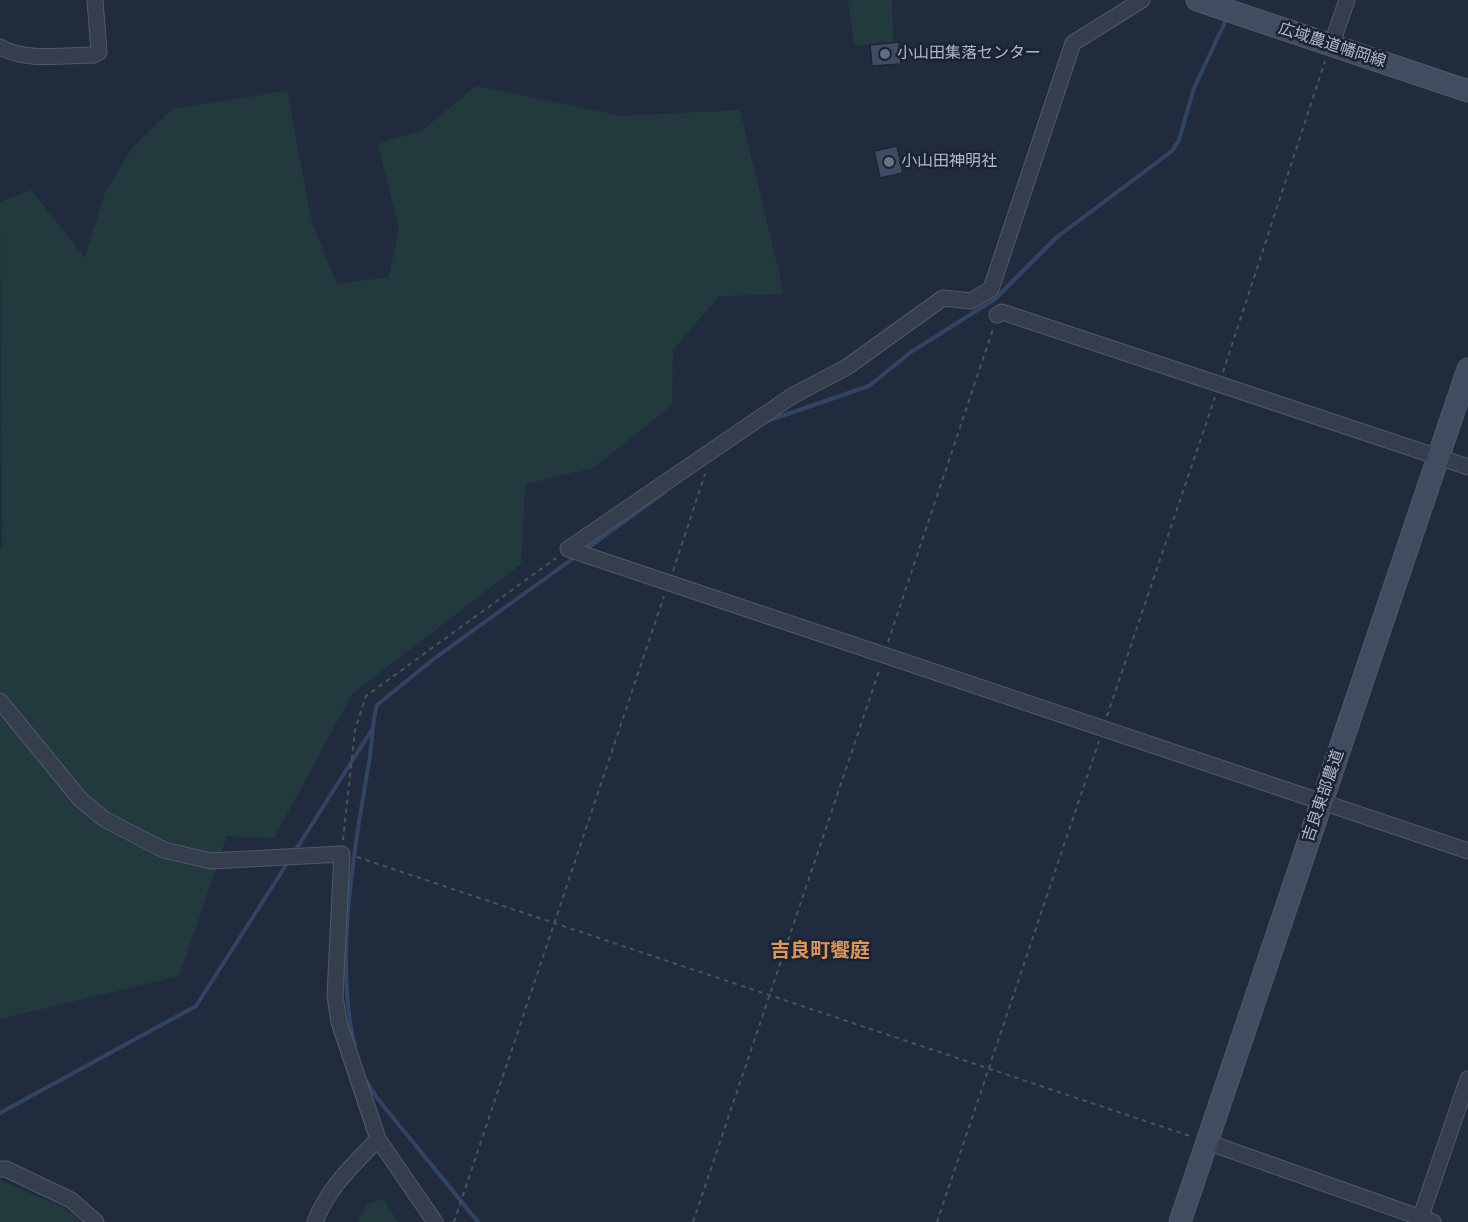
<!DOCTYPE html>
<meta charset="utf-8">
<style>
body{margin:0}
canvas{display:block;background:#202c3d}
</style>
<canvas width="1468" height="1222"></canvas>
<script>
const c = document.querySelector('canvas').getContext('2d');
c.lineJoin = 'round';
function fill(path, color) { c.fillStyle = color; c.fill(path, 'evenodd'); }
function trace(path, color, width, dash) { c.strokeStyle = color; c.lineWidth = width; c.lineCap = dash ? 'butt' : 'round'; c.setLineDash(dash || []); c.stroke(path); }
function drawText(font, color, halo, rows, align = 'center') {
  c.font = font + ' "Titillium Web","Noto Sans JP",sans-serif'; c.lineWidth = 5; c.setLineDash([]); c.textBaseline = 'middle'; c.strokeStyle = halo; c.fillStyle = color; for (const [text, x, y, turn = 0] of rows) {
    c.save(); c.translate(x, y); c.rotate((+turn || 0) * Math.PI / 180); c.textAlign = isNaN(turn) ? turn : align; if (halo) c.strokeText(text, 0, 0); c.fillText(text, 0, 0); c.restore();
  }
}
fill(new Path2D(`
 M848,0H892L893,43L854,45Z
 M476,86L622,116L740,110L784,294L719,296L673,350L672,405L593,468L525,484L521,564L352,694L274,838L227,836L179,976L0,1019V547L2,546L0,202L31,190L85,258L105,193L132,148L172,109L287,91L312,223L337,284L389,277L399,229L378,144L423,130Z
 M0,1180L64,1208L81,1222H0Z
 M383,1199L398,1222H358L367,1204Z`), '#223a3e');
trace(new Path2D(`
 M767,421L869,386L911,352L995,299L1057,237L1172,151L1179,140L1194,88L1227,18
 M584,551L665,492
 M295,851L373,728
 M355,1046C334,964 354,847 369,763C372,745 372,721 377,705L435,658L575,557
 M365,1079L377,1098L478,1222
 M0,1113L196,1006L288,862`), '#314464', 4);
const building = new Path2D(`
 M899,42L901,64L872,66L870,45Z
 M897,146L903,173L880,178L874,151Z`);
fill(building, '#3f4b60');
trace(building, '#1c2534', 1.5);
const street = new Path2D(`
 M1331,46L1347,0
 M0,47C26,62 65,55 94,55L99,52L95,0
 M997,315L1002,312L1468,467
 M568,549L1468,851
 M568,549L792,396L847,367L943,298L971,301L991,289L1073,43L1142,0
 M0,701L80,799L104,819L164,850L211,861L342,854L335,996L339,1022L378,1139L435,1222
 M1207,1142L1433,1222
 M0,1169H6L71,1200L96,1222
 M315,1222C327,1189 354,1164 378,1139
 M1419,1222L1468,1079`);
const secondary = new Path2D(`
 M1197,0L1468,91
 M1180,1222L1468,369`);
trace(street, '#505968', 17);
trace(secondary, '#505968', 23);
trace(new Path2D(`
 M1223,372L1325,61
 M673,571L705,474
 M888,642L993,329
 M1107,716L1215,397
 M343,840L355,730L366,696L556,558
 M357,857L1190,1136
 M454,1222L664,596
 M693,1222L880,668
 M937,1222L1099,741`), '#40575b', 2, [4.5, 4.5]);
trace(street, '#343e4d', 15);
trace(secondary, '#424c61', 21);
for (const [x, y, r, color] of [
 [885,54,6,"#5c6f8a"],
 [889,162,6,"#6b7280"]
]) { const dot = new Path2D(); dot.arc(x, y, r, 0, 2 * Math.PI); c.fillStyle = color; c.fill(dot); trace(dot, '#1a2332', 2); }
drawText('16px', '#b0b9c9', '#1a2332', [
 ["広域農道幡岡線",1332,46,18],
 ["吉良東部農道",1324,796,-71]
]);
drawText('16px', '#b0b9c9', '#1a2332', [
 ["小山田集落センター",897,54],
 ["小山田神明社",901,162]
], 'left');
drawText('bold 20px', '#de9656', '#1a2332', [
 ["吉良町饗庭",820,952]
]);
</script>
